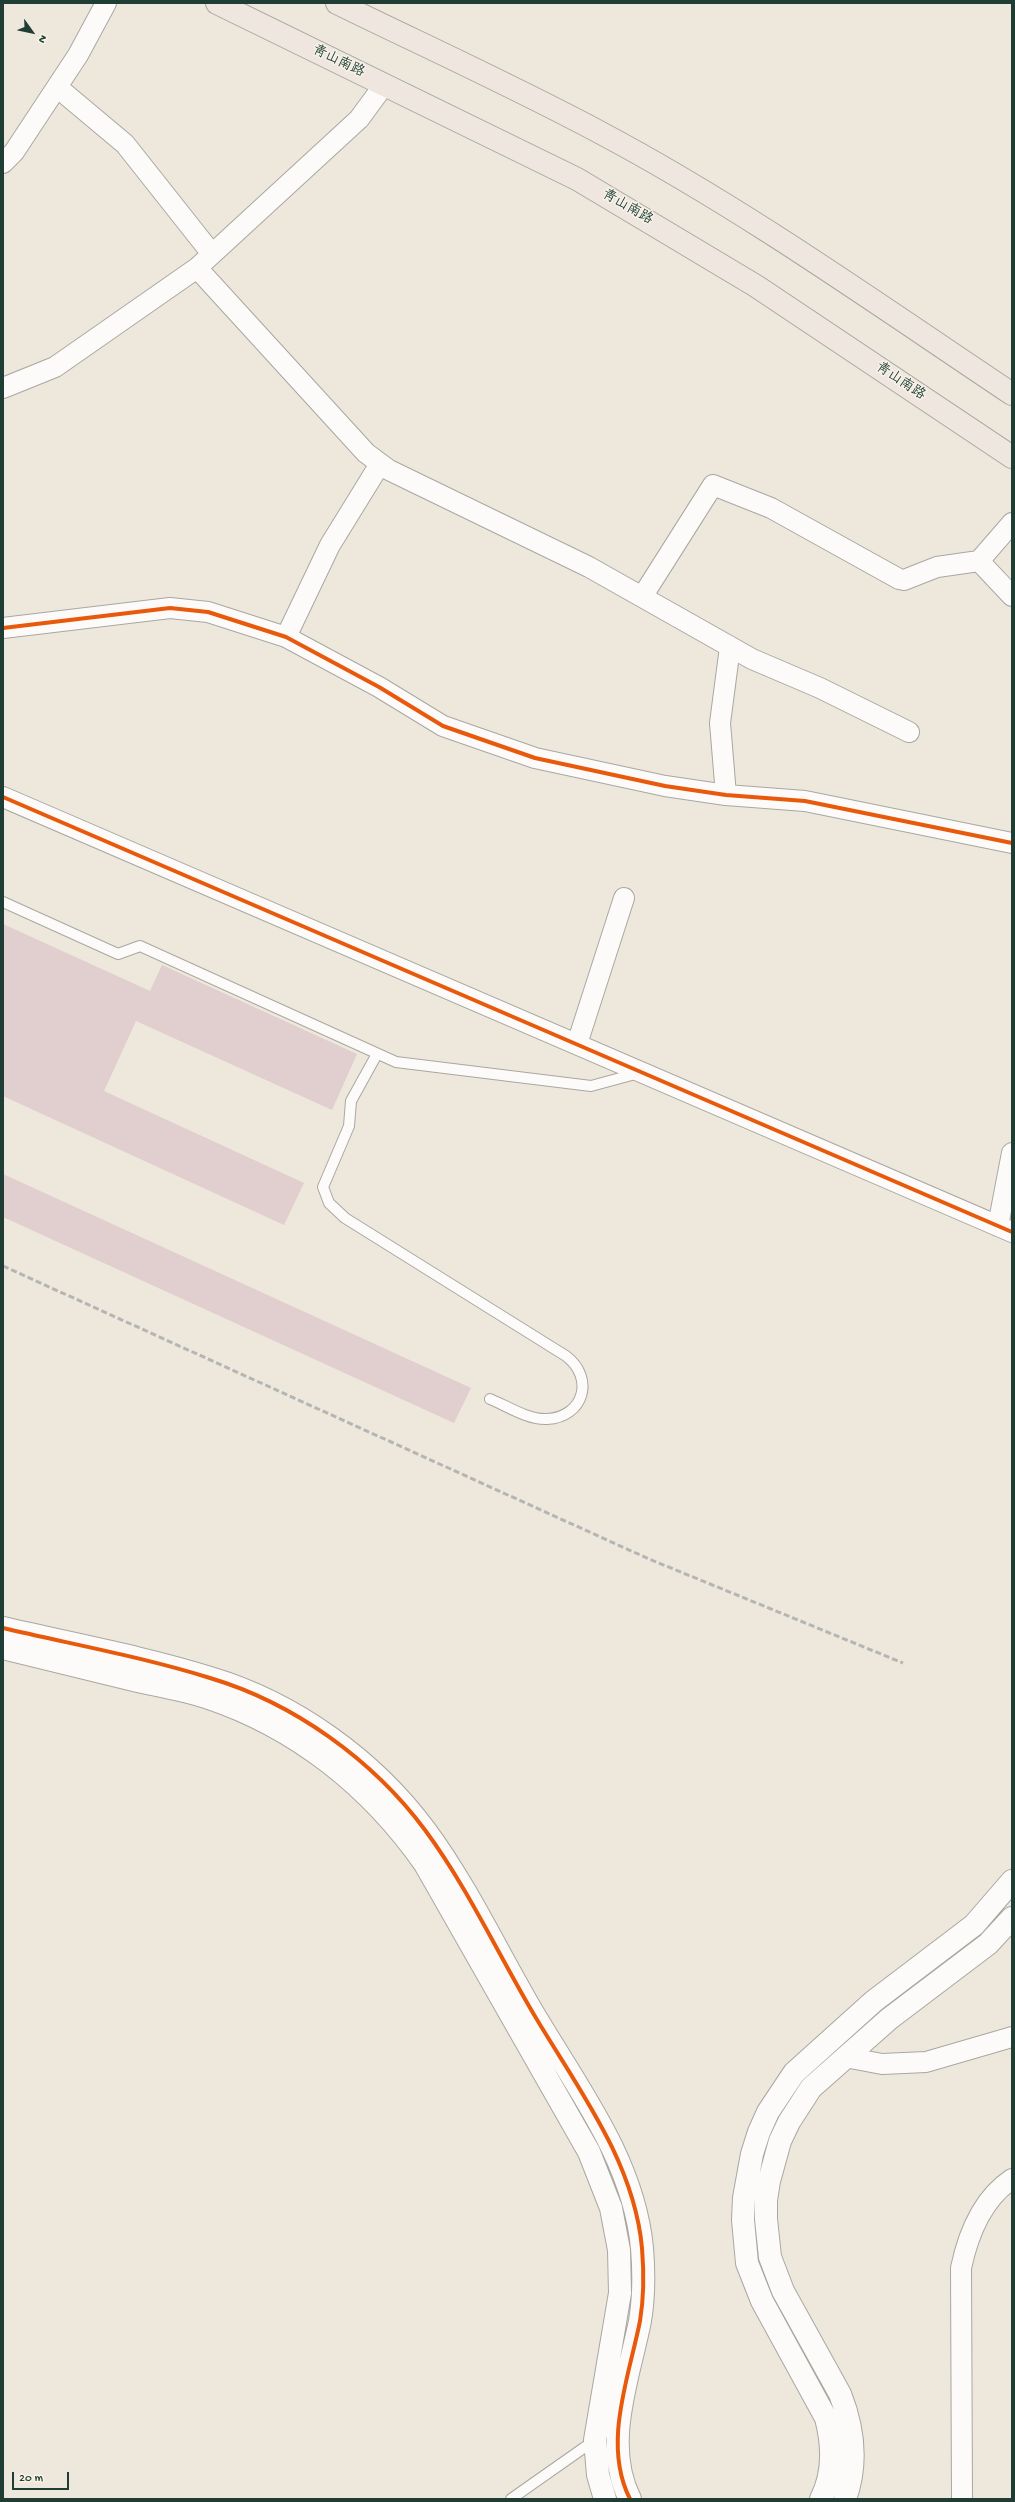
<!DOCTYPE html>
<meta charset="utf-8">
<style>
body{margin:0}
#map{position:relative;width:1015px;height:2502px;overflow:hidden;background:#eee7dc;font-family:"Gochi Hand",sans-serif}
canvas{display:block}
.frame{position:absolute;inset:0;border:4px solid #1f3d34;pointer-events:none}
.north{position:absolute;left:12px;top:12px;width:40px;height:40px;-webkit-text-stroke:3px #f7f3e8;paint-order:stroke;rotate:123deg;font-size:11px;font-weight:700;line-height:16px;text-align:center;color:#1f3d34}
.north::after{content:'';display:block;margin:auto;width:14px;height:18px;background:#1f3d34;clip-path:polygon(50% 0,100% 100%,50% 72%,0 100%)}
.scale{position:absolute;left:12px;top:2472px;width:57px;height:18px;box-sizing:border-box;border:2px solid #1f3d34;border-top:0;padding-left:5px;font-size:12px;line-height:14px;white-space:nowrap;color:#1f3d34;-webkit-text-stroke:3px #f7f3e8;paint-order:stroke}
</style>
<div id="map">
<canvas width="1015" height="2502"></canvas>
<div class="frame"></div>
<div class="north">N</div>
<div class="scale">20 m</div>
</div>
<script>
const c = document.querySelector('canvas').getContext('2d');
c.lineJoin = 'round';
function fill(path, color) { c.fillStyle = color; c.fill(path, 'evenodd'); }
function trace(path, color, width, dash) { c.strokeStyle = color; c.lineWidth = width; c.lineCap = dash ? 'butt' : 'round'; c.setLineDash(dash || []); c.stroke(path); }
function drawText(font, color, halo, rows, align = 'center') {
  c.font = font + ' "Gochi Hand","LXGW WenKai TC",sans-serif'; c.lineWidth = 3; c.setLineDash([]); c.textBaseline = 'middle'; c.strokeStyle = halo; c.fillStyle = color; for (const [text, x, y, turn = 0] of rows) {
    c.save(); c.translate(x, y); c.rotate((+turn || 0) * Math.PI / 180); c.textAlign = isNaN(turn) ? turn : align; if (halo) c.strokeText(text, 0, 0); c.fillText(text, 0, 0); c.restore();
  }
}
fill(new Path2D(`
 M3,924L150,991L162,965L357,1054L332,1110L136,1021L104,1091L304,1183L284,1225L3,1096Z
 M3,1174L471,1388L454,1423L3,1217Z`), '#e1cece');
const service = new Path2D(`
 M3,902L118,954L140,946L396,1062L591,1086L639,1073
 M377,1054L351,1101L349,1126L323,1187L329,1203L345,1218L566,1356C595,1378 584,1417 547,1419C528,1420 507,1406 490,1399
 M511,2499L595,2440`);
const minor = new Path2D(`
 M57,87L125,144L212,254
 M3,163L14,152L78,55L106,3
 M197,268L366,453L389,470L589,567L752,659L820,688L909,732
 M3,388L55,367L197,268L359,119L384,85
 M979,561L1012,596
 M642,597L713,485L771,508L899,579L904,580L937,567L979,561L1012,523
 M3,628L170,608L208,612L286,637L379,687L443,726L535,758L665,786L726,795L805,801L1012,843
 M286,637L330,545L380,464
 M726,795L720,723L730,647
 M3,797L1012,1232
 M577,1044L624,898
 M998,1226L1012,1153
 M845,2057L882,2064L926,2062L1012,2037
 M962,2499L961,2268C968,2235 982,2199 1012,2179`);
const tertiary = new Path2D(`
 M3,1628C71,1644 143,1657 210,1678C294,1703 373,1760 425,1830C468,1888 499,1956 536,2018C579,2090 634,2162 642,2248C644,2272 644,2297 640,2321C629,2377 602,2444 630,2499
 M3,1648C48,1659 93,1670 138,1681C161,1686 184,1690 206,1697C297,1727 371,1787 425,1864L589,2152L611,2208L619,2250L620,2293L595,2440L598,2475L605,2499
 M821,2499C834,2474 833,2445 826,2418L762,2301L747,2263L743,2220L744,2198L752,2154L759,2132L768,2112L794,2073L874,2001L974,1925L1012,1881
 M845,2499C858,2463 854,2429 840,2394L783,2291L770,2257L766,2219V2200L769,2181L780,2141L789,2122L811,2088L889,2019L988,1944L1012,1918`);
const primary = new Path2D(`
 M217,3L577,179L756,286L1012,457
 M337,3C425,46 515,87 601,133C744,209 877,304 1012,394`);
trace(service, '#a8a8a1', 12);
trace(minor, '#a8a8a1', 22);
trace(tertiary, '#a8a8a1', 24);
trace(primary, '#a8a8a1', 24);
trace(service, '#fcfbfa', 10);
trace(minor, '#fcfbfa', 20);
trace(tertiary, '#fcfbfa', 22);
trace(primary, '#efe6df', 22);
trace(new Path2D(`
 M3,1266L649,1559L903,1663`), '#b3b6b3', 3, [6, 3]);
trace(new Path2D(`
 M3,628L170,608L208,612L286,637L379,687L443,726L535,758L665,786L726,795L805,801L1012,843
 M3,797L1012,1232
 M3,1628C71,1644 143,1657 210,1678C294,1703 373,1760 425,1830C468,1888 499,1956 536,2018C579,2090 634,2162 642,2248C644,2272 644,2297 640,2321C629,2377 602,2444 630,2499`), '#e8590c', 4);
drawText('14px', '#1f3d34', '#f7f3e8', [
 ["青山南路",338,62,26],
 ["青山南路",627,208,30],
 ["青山南路",900,382,34]
]);
</script>
